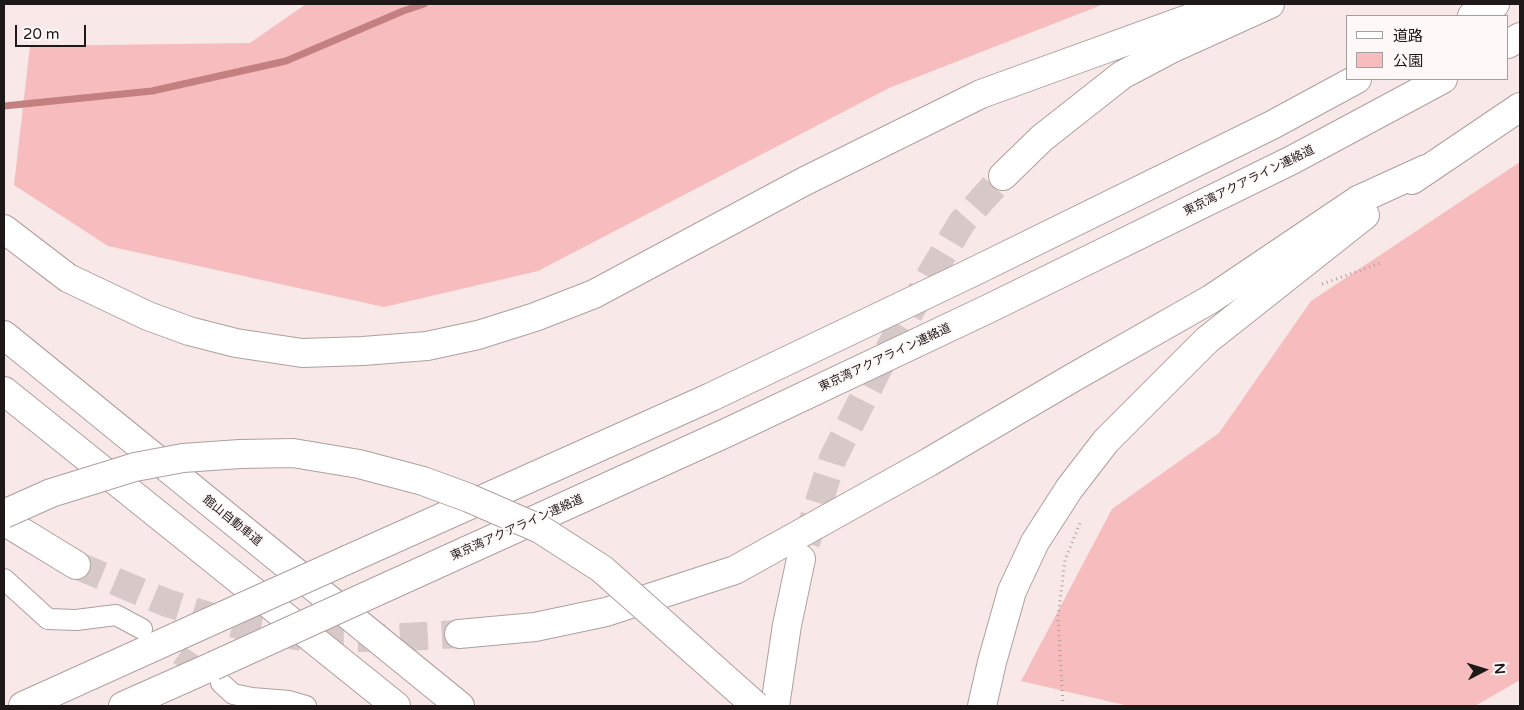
<!DOCTYPE html>
<meta charset="utf-8">
<style>
body{margin:0}
#map{position:relative;width:1524px;height:710px;overflow:hidden;background:#f9e8e8;font-family:"Varela Round","Noto Sans JP",sans-serif}
canvas{display:block}
.frame{position:absolute;inset:0;border:5px solid #1e1818;pointer-events:none}
.legend{position:absolute;left:1346px;top:15px;width:162px;height:65px;box-sizing:border-box;background:#fff8f8;border:1px solid #a59e9e;margin:0;padding:6px 9px;list-style:none;font-size:15px;color:#1e1818}
.legend li{display:flex;align-items:center;gap:10px;height:25px}
.legend b{width:25px;border:1px solid #a59e9e}
.north{position:absolute;left:1459px;top:645px;width:50px;height:50px;-webkit-text-stroke:4px #fff8f8;paint-order:stroke;rotate:85deg;font-size:14px;font-weight:700;line-height:20px;text-align:center;color:#1e1818}
.north::after{content:'';display:block;margin:auto;width:18px;height:22px;background:#1e1818;clip-path:polygon(50% 0,100% 100%,50% 72%,0 100%)}
.scale{position:absolute;left:15px;top:25px;width:71px;height:22px;box-sizing:border-box;border:2px solid #1e1818;border-top:0;padding-left:6px;font-size:15px;line-height:18px;white-space:nowrap;color:#1e1818;-webkit-text-stroke:4px #fff8f8;paint-order:stroke}
</style>
<div id="map">
<canvas width="1524" height="710"></canvas>
<div class="frame"></div>
<ul class="legend">
<li><b style="height:6px;background:#fff"></b>道路</li>
<li><b style="height:14px;background:#f7bcbd"></b>公園</li>
</ul>
<div class="north">N</div>
<div class="scale">20 m</div>
</div>
<script>
const c = document.querySelector('canvas').getContext('2d');
c.lineJoin = 'round';
function fill(path, color) { c.fillStyle = color; c.fill(path, 'evenodd'); }
function trace(path, color, width, dash) { c.strokeStyle = color; c.lineWidth = width; c.lineCap = dash ? 'butt' : 'round'; c.setLineDash(dash || []); c.stroke(path); }
function drawText(font, color, halo, rows, align = 'center') {
  c.font = font + ' "Varela Round","Noto Sans JP",sans-serif'; c.lineWidth = 4; c.setLineDash([]); c.textBaseline = 'middle'; c.strokeStyle = halo; c.fillStyle = color; for (const [text, x, y, turn = 0] of rows) {
    c.save(); c.translate(x, y); c.rotate((+turn || 0) * Math.PI / 180); c.textAlign = isNaN(turn) ? turn : align; if (halo) c.strokeText(text, 0, 0); c.fillText(text, 0, 0); c.restore();
  }
}
fill(new Path2D(`
 M306,4H1104L889,88L538,271L384,307L108,246L14,185L30,46L250,43Z
 M1520,162V680L1475,706H1129L1021,681L1112,509L1219,433L1311,301Z`), '#f7bcbd');
trace(new Path2D(`
 M4,106L152,91L286,61L403,11L424,4`), '#c47f81', 7);
trace(new Path2D(`
 M154,638L210,676`), '#d8c9c9', 20, [20, 10]);
trace(new Path2D(`
 M806,543L833,458L878,369L931,274L962,222L1003,176
 M76,565L167,603L235,624L307,638H384L459,634`), '#d8c9c9', 28, [28, 14]);
const street = new Path2D(`
 M4,579L48,619L76,620L116,615L142,629
 M221,683L233,694L252,698L289,701L306,706`);
const highway = new Path2D(`
 M1472,16L1495,4
 M1508,44L1520,37
 M1003,176L1042,138L1122,75L1173,48L1270,4
 M1412,180L1520,107
 M4,229L68,278L148,316L189,331L236,343L302,353L363,351L427,346L478,335L535,317L594,294L805,181L981,94L1229,4
 M4,335L460,706
 M4,391L396,706
 M4,521L76,565
 M349,559L711,397L973,272L1272,125L1357,79
 M391,585L726,433L990,308L1292,160L1443,79
 M459,634L535,627L606,612L735,570L929,462L1074,377L1211,299L1358,200L1426,169
 M23,706L178,636
 M123,706L213,666
 M775,706L787,625L801,559
 M982,706L992,662L1012,591L1035,542L1069,489L1106,441L1207,340L1365,215`);
trace(street, '#af9f9f', 22);
trace(highway, '#af9f9f', 30);
trace(new Path2D(`
 M1322,284L1381,263
 M1063,706L1058,617L1065,560L1080,523`), '#ada0a0', 3, [1, 4]);
trace(street, '#fff', 20);
trace(highway, '#fff', 28);
const highwayBridge = new Path2D(`
 M4,514L51,493L135,467L183,458L240,454L293,453L359,464L423,481L469,498L540,529L602,569L756,706
 M178,636L349,559
 M213,666L391,585`);
trace(highwayBridge, '#af9f9f', 30, []);
trace(highwayBridge, '#fff', 28);
drawText('12px', '#1e1818', '#fff8f8', [
 ["東京湾アクアライン連絡道",1249,181,-26],
 ["東京湾アクアライン連絡道",885,358,-25],
 ["館山自動車道",232,521,39],
 ["東京湾アクアライン連絡道",517,528,-24]
]);
</script>
